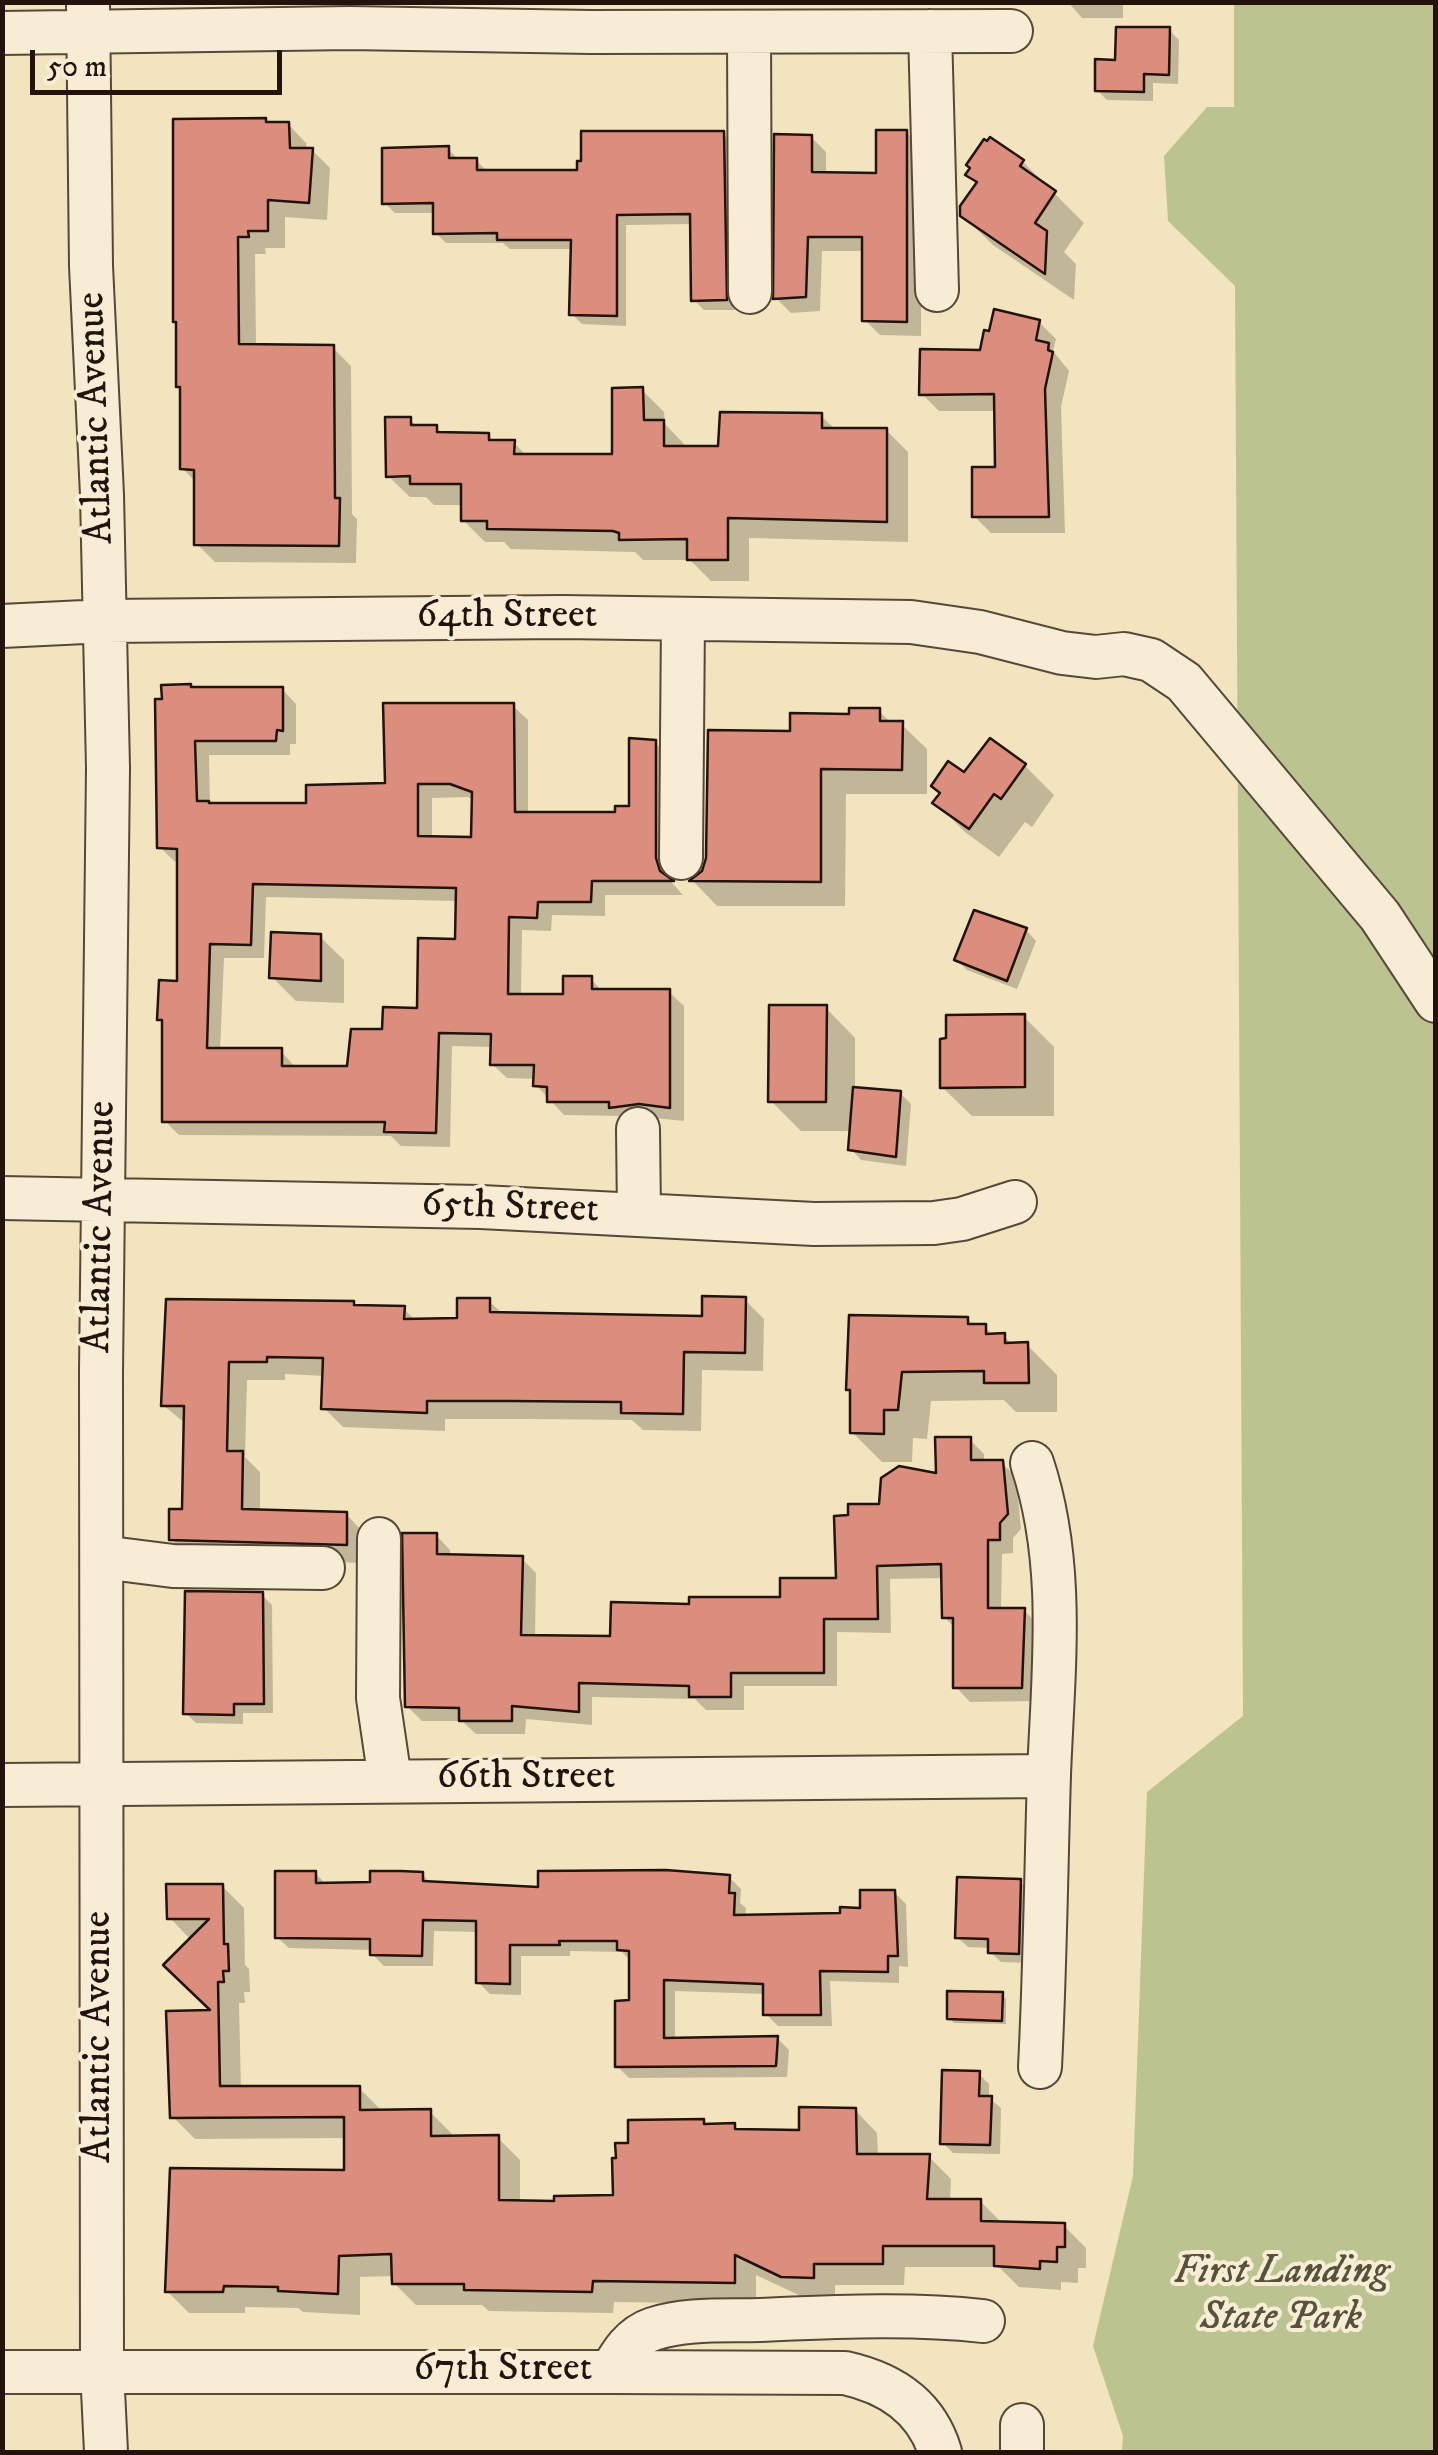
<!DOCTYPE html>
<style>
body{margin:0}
#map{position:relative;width:1438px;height:2455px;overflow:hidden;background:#f2e4bf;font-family:"IM FELL DW Pica",serif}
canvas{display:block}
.frame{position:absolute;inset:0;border:5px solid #23130c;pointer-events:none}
.scale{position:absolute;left:30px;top:50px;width:252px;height:45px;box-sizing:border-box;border:5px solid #23130c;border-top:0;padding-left:12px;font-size:30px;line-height:35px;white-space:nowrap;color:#23130c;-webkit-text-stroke:8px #f7edd5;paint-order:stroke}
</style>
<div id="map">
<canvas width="1438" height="2455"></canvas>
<div class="frame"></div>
<div class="scale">50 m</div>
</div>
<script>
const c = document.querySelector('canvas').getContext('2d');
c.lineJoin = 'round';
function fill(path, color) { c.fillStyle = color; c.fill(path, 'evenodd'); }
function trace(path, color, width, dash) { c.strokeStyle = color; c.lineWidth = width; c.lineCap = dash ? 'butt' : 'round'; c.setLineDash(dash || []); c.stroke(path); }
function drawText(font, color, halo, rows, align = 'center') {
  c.font = font + ' "IM FELL DW Pica",serif'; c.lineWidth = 8; c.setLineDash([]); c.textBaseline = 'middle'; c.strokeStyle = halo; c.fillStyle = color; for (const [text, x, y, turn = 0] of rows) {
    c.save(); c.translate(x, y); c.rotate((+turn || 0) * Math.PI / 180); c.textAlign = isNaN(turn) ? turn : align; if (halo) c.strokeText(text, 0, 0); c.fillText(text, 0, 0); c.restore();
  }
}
fill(new Path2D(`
 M1234,3H1435V2452H1122L1123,2436L1093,2346L1133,2176L1147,1792L1243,1716L1235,286L1168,221L1164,156L1207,107H1234Z`), '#bbc491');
fill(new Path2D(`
 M1068,2H1123V18H1082Z
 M1169,30L1179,40L1178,84L1153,83V101L1107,100L1097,90L1118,63Z
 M265,120L269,125L288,124L306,143L307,150H312L330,168L327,220L285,217V248H265L266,254H255L256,347L333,348L351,366L352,514L357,519L356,563L215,562L197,544V483L182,468L183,390L178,386Z
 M906,132L921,147V336L880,335L865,320V251H822L820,311L791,313L776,298L811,137L826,152V175H878Z
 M723,134L734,144L736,310H704L694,300L693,224L626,225V326L582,324L572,314L574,249H510L503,243H446L436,233L435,213H395L385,203L448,149L459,160H476L486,170L579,172Z
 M1023,162L1084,223L1064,252L1076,264L1074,300L993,245L962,215L978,184L969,174Z
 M1039,322L1056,339L1053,351L1069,371L1061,407L1065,533H991L974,516L997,470V411H939L922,394L982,352Z
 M642,390L664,412L665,424L684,444L685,449L720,448L821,416L836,430H886L908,452V542L749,538V581H711L690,560H643L635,552L511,549L504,542H485L463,520L464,505H434L426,497H410L388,476L410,420L418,427H436L443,434L488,435L495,443H514L528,457L615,456Z
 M282,689L296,704V744H290V755H209L210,806L309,805L387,785L513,706L528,720V815H618L631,808L655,743L669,757V874L672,883L683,895H605V916L552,915L551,931L522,930L521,997L566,996L591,979L603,992H669L684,1006V1121L655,1118L626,1121L621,1116L564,1115L536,1085V1079L507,1078L492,1064L493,1047L452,1046L450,1147L401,1146L391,1136L179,1135L165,1121V1024L160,1019L179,983L180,862L174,861L160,847L158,701ZM467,797L475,800L474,839H432V798ZM266,897L458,901V941L420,1011L350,1068H296L281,1051H220L224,958H264Z
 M879,711L891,723L901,724L927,749V794H846L845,906H717L693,881L704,873L793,734Z
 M991,742L1025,766L1054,795L1032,827L1025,822L999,857L965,832L936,803L965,775Z
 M1026,930L1036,941L1017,989L967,970L957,960Z
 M320,937L344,960V1003L296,1001L272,977Z
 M826,1008L855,1038V1090L900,1093L911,1104L906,1166L861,1160L851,1149L852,1131H801L771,1101Z
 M1024,1017L1054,1047V1116H972L942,1087Z
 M745,1300L764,1319L763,1371L702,1370L701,1431L643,1430L632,1420L530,1419H445V1431L343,1427L324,1408L325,1376L285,1374V1380H247L245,1457L260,1472V1512L346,1514L364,1533V1563L190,1558L171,1539L185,1512L186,1424L163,1405L169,1302L353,1303L357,1308L404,1309L416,1321H459L489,1301L503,1314L704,1319Z
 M967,1319L974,1326H984L994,1336H1004L1013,1345H1027L1057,1375V1412H1016L1004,1400L931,1401L927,1439L913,1438L912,1462H882L852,1432L853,1393L849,1389Z
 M969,1439L984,1454V1463H1002L1016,1477L1021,1529L1013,1538V1553L1002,1554L1001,1610H1024L1038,1625L1035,1701L970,1702L956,1687V1629L944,1617V1578L890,1579L891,1633L837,1632V1686H744V1710H706L695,1699L592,1697V1725L526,1719L525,1734H476L462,1721H422L407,1706L436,1535L450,1550V1557L522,1559L536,1573L535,1638L612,1639L692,1606L783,1600L838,1581L882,1506L939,1476Z
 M262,1595L272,1605L273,1713H243V1724L196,1723L186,1713Z
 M315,1873L327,1885L373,1884L422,1874L431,1884L541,1890L729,1877L741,1889L740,1903L746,1908L745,1917L843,1916L862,1910L894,1892L906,1904L908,1967L899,1966V1983L830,1981L832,2026H778L766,2014V1994L675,1991V2041L777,2038L789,2050L787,2077L629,2078L617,2066L631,2003L632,1962L622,1952L570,1951V1956H521V1995L490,1994L478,1982L479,1932L434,1931L433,1966H384L372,1954V1950L289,1948L277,1937Z
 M1020,1882L1030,1892L1029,1963L1001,1962L990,1952L991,1948L968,1947L957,1937Z
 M222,1886L244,1908L245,1965L249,1969L250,1992H244L245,2003H239L241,2089L359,2088L381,2110L430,2112L452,2134V2138H498L520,2160V2203L616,2198L630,2146L703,2121L708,2126H734L739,2132H802L855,2110L877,2133L878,2156L929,2157L951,2179L950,2201H980L1003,2224L1064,2226L1086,2248V2268H1078V2283L1061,2282V2290L1019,2287L999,2267H905L904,2285H835V2299L805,2298L756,2275V2304L614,2302L613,2313L489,2311L482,2305H416L394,2283V2276L360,2277V2315L303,2312L298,2308L245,2307V2313H189L167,2291L346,2173V2138L195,2139L173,2117L215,2012L191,1940L170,1918Z
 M1002,1995L1006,1999V2024L954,2023L949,2018Z
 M979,2074L989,2084V2098L1001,2108L1000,2154L953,2153L943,2143Z`), '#0003');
const building = new Path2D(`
 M1116,27H1170L1169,75L1144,74V92L1095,91V59L1115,60Z
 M266,118V122H289L290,148H313L309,203L268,200V231H248L249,237H238L239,344L334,345L335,498H340L339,546L194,545V470L180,469V387H176V322H173V119Z
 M876,130H907V322L862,321V237H808L806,297L773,299L774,134L812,135V172L876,173Z
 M581,131H724L727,300L691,301L690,214L617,215V316L569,315L571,240H497V233L433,234V203L382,204V148L449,146V158H477V170H577V161H581Z
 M990,137L1024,160L1020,166L1056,191L1035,223L1047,231L1045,274L960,216V206L977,182L965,175L970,168L966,165L984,139L987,141Z
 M994,309L1040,320L1036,340L1049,343L1048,350L1053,352L1045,389L1049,517H972V467H995L994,394L919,395L920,349L980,350L984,330L989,331Z
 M643,387L644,420H664V446H718L720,412L822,413V428H887V522L728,518V560H687V539L619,540V533L613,531L487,529V521H461V484H410V476L386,477L385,417H411V425H437V432L489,433V440H515L514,454H612V388Z
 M191,684V687H283V731L277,730L276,741H195L197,801H209V803H306V785L385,783L383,703H514L515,812H615V806H629V738L656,740V858L660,871L674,881H592L591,902H538L537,918L509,917L508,994H563V976H592V989H670V1108L639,1104L609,1108V1102H547V1087L533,1086L534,1065H490L491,1034L439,1033L436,1133L384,1132L385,1122H162V1020H157L159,980L177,981V849L157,848L155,699H162L161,685ZM418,784H450L472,792L471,837L418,836ZM253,884L456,888L455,939L418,938L417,1008L383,1007L382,1029H351L347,1066H282V1048H207L210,944L251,945Z
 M849,708H880V721H903L902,770L821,769V882L689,881L702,871L706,858L708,730L790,731V713L849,714Z
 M990,738L1026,764L1001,799L994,794L969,829L932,803L940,793L931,786L948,761L964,772Z
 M974,910L1027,928L1007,981L954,960Z
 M271,932L321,934V981L269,978Z
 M769,1005H827L826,1102H768Z
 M1025,1014V1087L940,1088V1039L946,1038V1015Z
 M853,1087L901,1091L896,1157L848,1150Z
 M702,1296L746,1297L745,1353L684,1352L683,1414L621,1413V1402L510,1401H427V1413L321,1409L323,1358L267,1357V1362H229L227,1451H243L242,1509L347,1512V1545L169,1540V1509H182L184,1406H161L166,1299L354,1301V1305L405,1306L404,1319L457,1318V1298H490V1312L702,1316Z
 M849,1315L968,1317V1324H986V1334L1005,1333V1343L1028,1342L1029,1383H984V1371L902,1372L898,1410H884V1434L850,1433V1390H846Z
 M935,1437H971V1460H1003L1008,1514L1000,1523V1540H988V1608H1025L1022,1688H953V1618H942L941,1564L877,1566L878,1619H824V1673H731V1697H689V1686L579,1683V1712L512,1706V1721H459V1708L405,1707L402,1533H437V1554L523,1556L521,1635L610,1636L611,1602L689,1604V1597H780V1578H836L834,1516L848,1515V1504H879L881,1478L899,1466L936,1473Z
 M185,1591L263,1592L264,1704H234V1715L183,1714Z
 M666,1870L730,1875L729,1893H735L734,1915L840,1913V1907L860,1908V1890H895L898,1956H888V1972L820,1971L821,2015H763V1984L664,1980V2038L778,2036L776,2066L615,2067V2001L629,2000V1951L617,1950V1941H559L560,1945H510V1984L476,1983V1921L423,1920L422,1956L370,1955V1939L275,1938V1871H316V1883L370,1882V1871H401L423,1872V1881L538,1887V1871Z
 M957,1877L1021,1879L1019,1954L988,1953V1939L955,1938Z
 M166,1884H223L224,1944H228L229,1971H223L224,1982H218L220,2086H360V2110L431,2109V2136L499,2135V2200L554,2201V2196L613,2195L612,2158H616L615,2143H628V2120L704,2119V2124L735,2123V2129L799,2130V2107L856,2108L857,2154H930L927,2199H981V2221L1065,2223V2247H1057V2262L1040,2261V2269L994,2266V2246H883V2264H814V2278L781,2277L735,2255V2283L593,2281L592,2292L464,2290V2284H392L391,2254L339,2256L338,2294L278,2291V2287L224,2286L223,2292H165L170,2168L344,2170V2117L170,2118L166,2011L210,2010L163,1965L209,1919H167Z
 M947,1991L1003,1992L1002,2021L947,2019Z
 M942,2070L980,2071L979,2096H992L990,2145L940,2144Z`);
fill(building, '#db8e7e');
trace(building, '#23130c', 2.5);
const minor = new Path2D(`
 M88,2L91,266L102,495L108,768L101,1371L102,2370L106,2452
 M930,31L937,290
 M749,32L750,292
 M2,33L350,28L591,32L1011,31
 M2,626L105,621L563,617L911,622L980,632L1062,653L1096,657L1124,654L1151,660L1184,682L1380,916L1436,1001
 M681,858L683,619
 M638,1129L639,1214
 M2,1198L481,1207L814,1224L934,1223L962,1219L1015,1202
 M1032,1463C1066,1565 1053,1670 1049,1775C1046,1873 1045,1970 1040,2067
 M379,1539L378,1698L390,1780
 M102,1557L173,1566L323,1568
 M2,1785L1049,1776
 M2,2372H611C621,2354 632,2336 653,2329C686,2318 725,2321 760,2320C834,2317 910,2313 983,2321
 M611,2372L845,2373C890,2383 926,2406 940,2452
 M1022,2452V2425`);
trace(minor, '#574739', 46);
trace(minor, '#f7edd5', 42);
drawText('40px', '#23130c', '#f7edd5', [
 ["Atlantic Avenue",98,418,-92],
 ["64th Street",507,618],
 ["65th Street",510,1209,2],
 ["Atlantic Avenue",102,1227,-89],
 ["66th Street",526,1779],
 ["Atlantic Avenue",101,2037,-90],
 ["67th Street",503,2371]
]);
drawText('italic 40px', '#58513b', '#f7edd5', [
 ["First Landing",1281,2274],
 ["State Park",1281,2320]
]);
</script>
